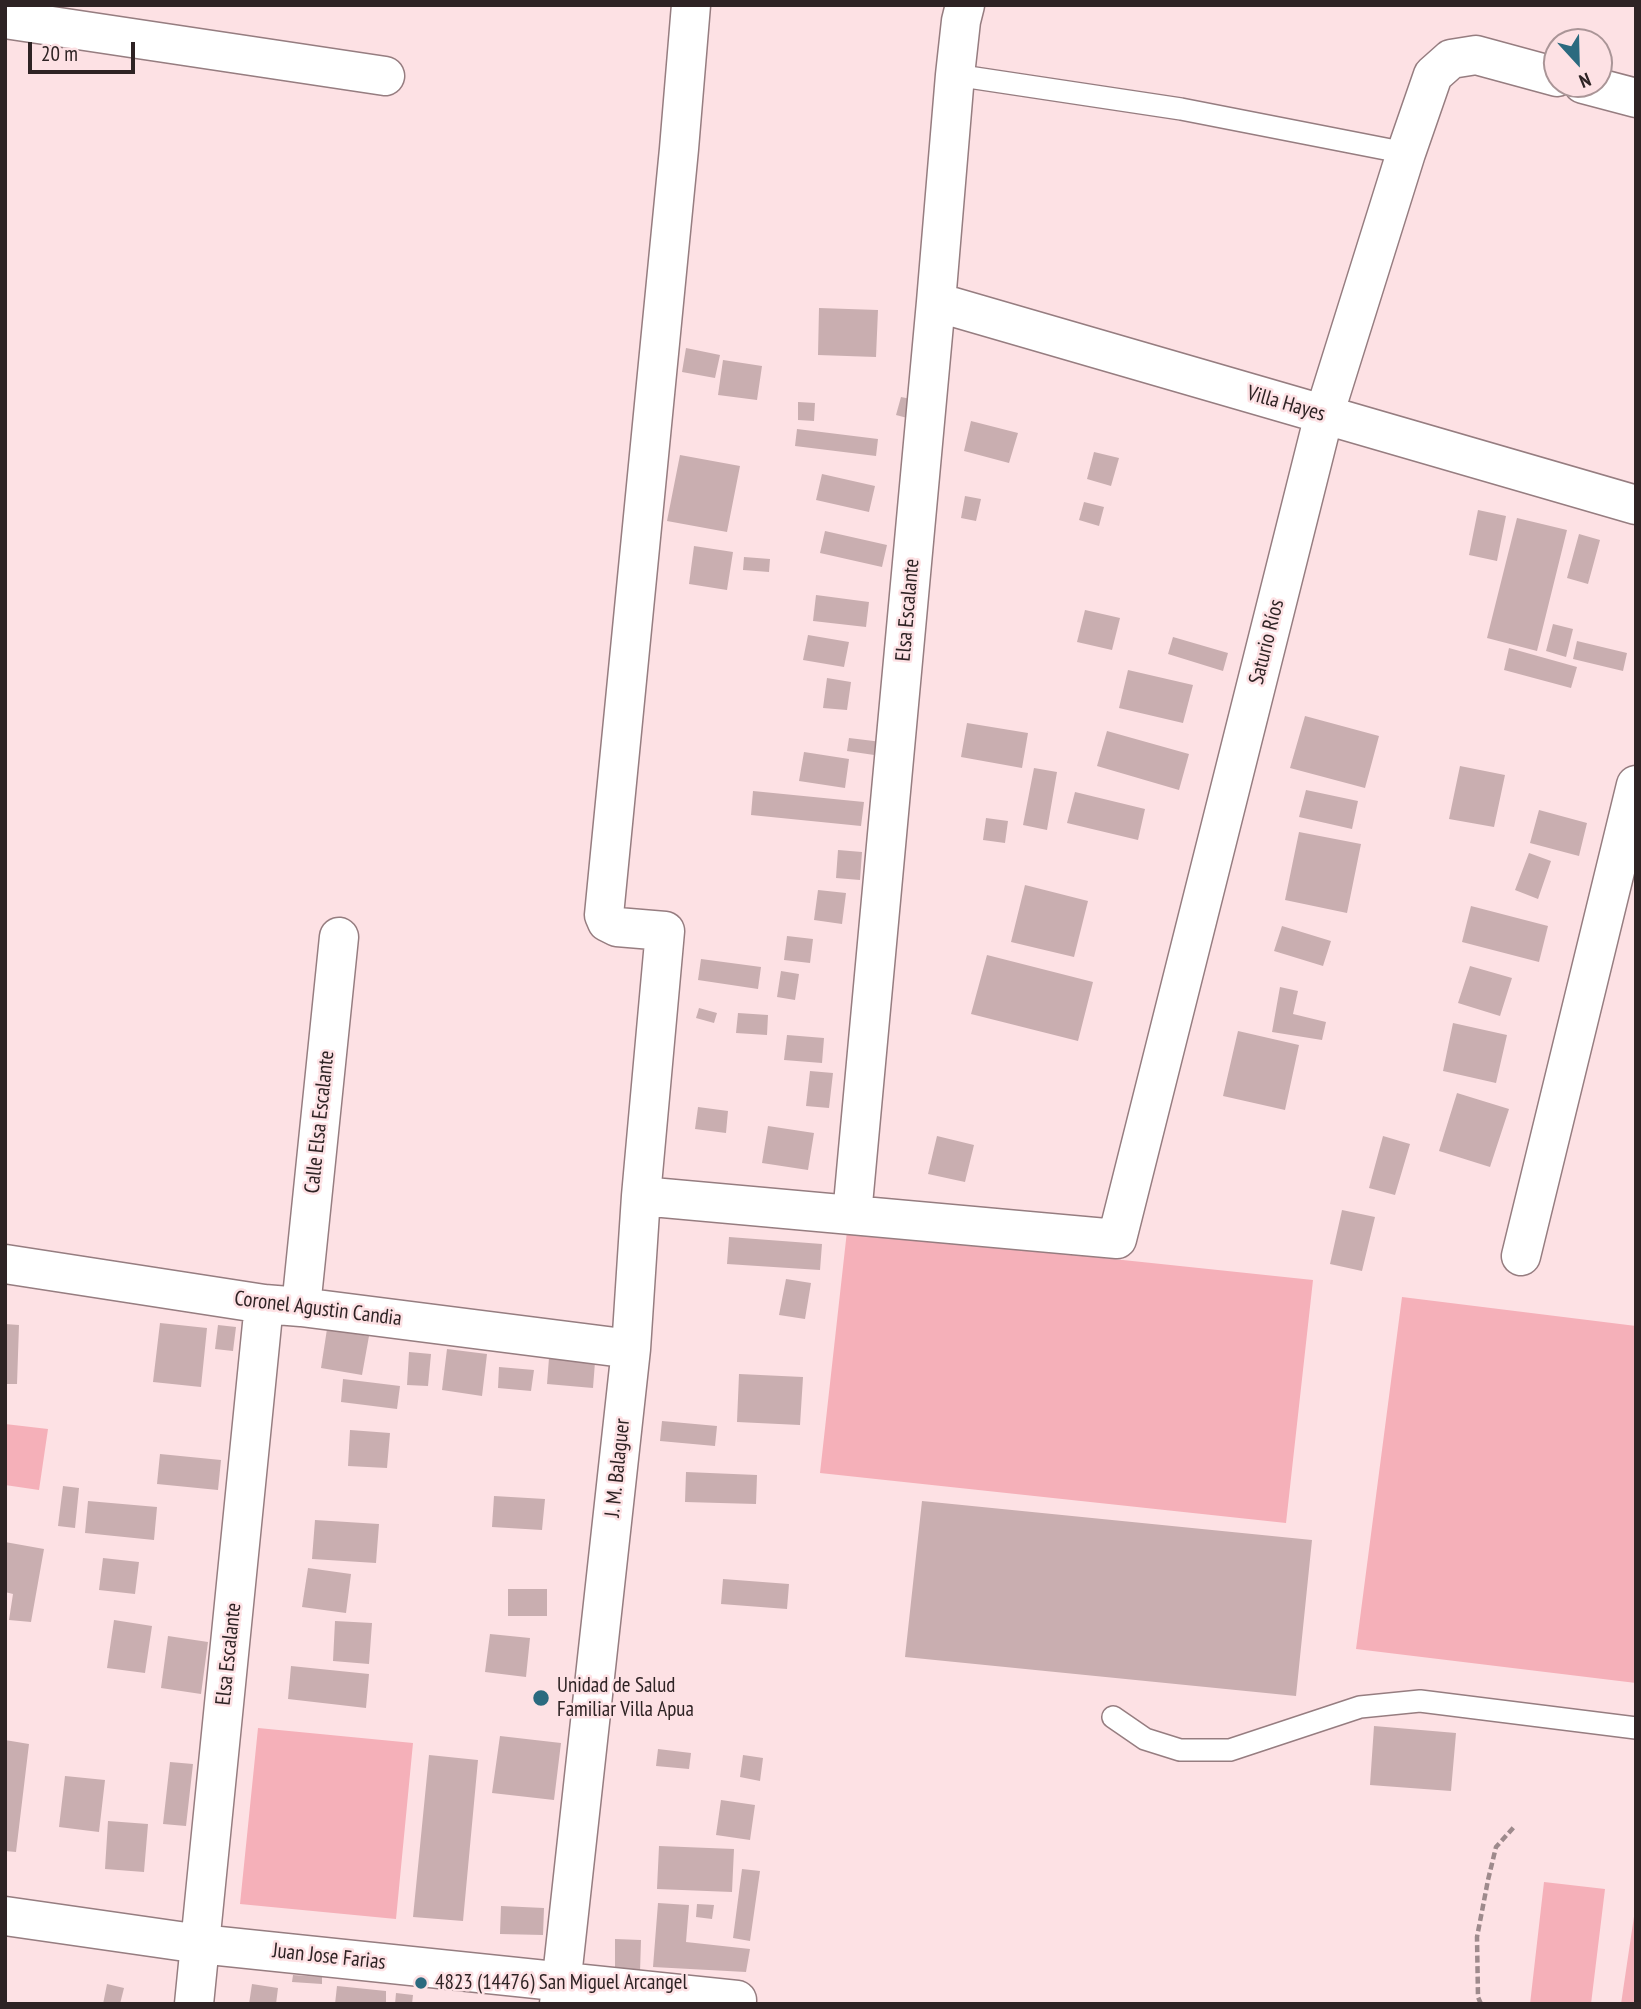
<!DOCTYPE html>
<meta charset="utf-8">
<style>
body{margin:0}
#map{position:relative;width:1641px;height:2009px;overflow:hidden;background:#fde1e4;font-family:"PT Sans Narrow",sans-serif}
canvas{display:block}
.frame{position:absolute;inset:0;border:7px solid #2e2324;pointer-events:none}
.north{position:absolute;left:1543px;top:28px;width:70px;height:70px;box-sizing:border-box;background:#fde1e4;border:2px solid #aa9597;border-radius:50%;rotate:158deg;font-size:19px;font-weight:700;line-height:28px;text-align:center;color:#2e2324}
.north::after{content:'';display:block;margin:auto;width:24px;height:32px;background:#2b6a7f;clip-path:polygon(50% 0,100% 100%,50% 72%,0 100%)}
.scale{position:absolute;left:28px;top:42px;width:107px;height:32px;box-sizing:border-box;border:4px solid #2e2324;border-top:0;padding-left:9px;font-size:21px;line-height:24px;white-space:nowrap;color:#2e2324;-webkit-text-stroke:5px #fde1e4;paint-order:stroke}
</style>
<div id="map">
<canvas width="1641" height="2009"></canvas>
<div class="frame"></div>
<div class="north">N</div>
<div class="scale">20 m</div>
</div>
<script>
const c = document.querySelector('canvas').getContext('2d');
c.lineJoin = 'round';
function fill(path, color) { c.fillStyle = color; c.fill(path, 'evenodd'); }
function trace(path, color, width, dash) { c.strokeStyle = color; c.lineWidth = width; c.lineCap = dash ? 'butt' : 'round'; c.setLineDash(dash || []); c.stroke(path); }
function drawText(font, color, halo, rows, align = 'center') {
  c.font = font + ' "PT Sans Narrow",sans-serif'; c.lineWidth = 5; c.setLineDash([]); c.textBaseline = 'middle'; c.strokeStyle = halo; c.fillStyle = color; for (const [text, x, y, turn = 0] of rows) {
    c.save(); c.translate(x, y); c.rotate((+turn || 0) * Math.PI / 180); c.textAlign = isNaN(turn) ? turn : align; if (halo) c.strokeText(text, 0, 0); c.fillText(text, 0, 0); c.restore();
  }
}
fill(new Path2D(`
 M847,1231L1313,1280L1286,1523L820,1473Z
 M1402,1297L1636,1326V1683L1356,1649Z
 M5,1424L48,1429L39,1490L5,1485Z
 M258,1728L413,1743L396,1919L240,1904Z
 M1544,1882L1605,1889L1591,2004H1530Z
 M1636,1903V2004H1621Z`), '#f5b0b9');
fill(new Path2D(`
 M819,308L878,310L876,357L818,355Z
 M686,348L720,355L715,378L682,372Z
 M723,360L762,366L757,400L718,395Z
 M901,397L916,400L911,419L896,415Z
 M798,402L815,403L814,421L798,420Z
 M971,421L1018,433L1009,463L964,451Z
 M797,429L878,439L876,456L795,446Z
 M1094,452L1119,458L1111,486L1087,479Z
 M680,455L740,466L727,532L667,521Z
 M822,474L875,486L869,512L816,500Z
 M965,496L981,499L976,521L961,518Z
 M1084,502L1104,507L1099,526L1079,520Z
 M1478,510L1506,516L1497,561L1469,555Z
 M1517,518L1567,530L1537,651L1487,638Z
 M825,531L887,545L882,567L820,553Z
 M1579,534L1600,540L1588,584L1567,578Z
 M694,546L733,552L727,590L689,584Z
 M744,557L770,559L769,572L743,570Z
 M816,595L869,602L866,627L813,621Z
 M1085,610L1120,618L1112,650L1077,642Z
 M1553,624L1573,629L1566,657L1546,651Z
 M808,635L849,642L844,667L803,660Z
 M1173,637L1228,653L1223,671L1168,654Z
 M1577,641L1627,653L1623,671L1573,659Z
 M1509,648L1577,667L1571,688L1504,670Z
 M1128,670L1193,685L1183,723L1119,708Z
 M827,678L851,682L847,710L823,708Z
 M1305,716L1379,736L1365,788L1290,768Z
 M967,723L1028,733L1022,768L961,757Z
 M1107,731L1189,754L1179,790L1097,766Z
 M849,738L882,742L881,756L847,751Z
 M804,752L849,759L845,788L799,781Z
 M1460,766L1505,775L1494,827L1449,819Z
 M1034,768L1057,772L1047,830L1023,825Z
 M1306,790L1358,801L1352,829L1299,817Z
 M753,791L864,802L861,826L751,815Z
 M1075,792L1145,809L1138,840L1067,823Z
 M1539,810L1587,823L1579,856L1530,843Z
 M986,818L1008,821L1005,843L983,840Z
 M1299,832L1361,844L1347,913L1285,900Z
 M838,850L862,852L860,880L836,878Z
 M1529,853L1551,861L1538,899L1515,890Z
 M1025,885L1088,901L1074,957L1011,942Z
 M818,890L846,893L842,924L814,920Z
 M1471,906L1548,926L1539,962L1462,942Z
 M1282,926L1331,941L1323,966L1274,951Z
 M787,936L813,939L810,963L784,960Z
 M987,955L1093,982L1078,1041L971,1014Z
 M701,959L761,967L758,989L698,980Z
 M1470,966L1512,978L1500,1016L1458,1003Z
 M781,971L799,974L795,1000L777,997Z
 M1280,987L1298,991L1293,1014L1326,1022L1322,1040L1272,1032Z
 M699,1008L717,1013L714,1023L696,1018Z
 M738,1013L768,1015L767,1035L736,1033Z
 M1453,1023L1507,1035L1496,1083L1443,1071Z
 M1238,1031L1299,1045L1285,1110L1223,1096Z
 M787,1035L824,1038L822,1063L784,1060Z
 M810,1071L833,1073L829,1108L806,1106Z
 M1457,1093L1509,1109L1490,1167L1439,1151Z
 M698,1107L728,1111L726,1133L695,1129Z
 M768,1126L814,1133L808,1170L762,1163Z
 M937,1136L974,1145L965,1182L928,1174Z
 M1383,1136L1410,1144L1395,1195L1369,1188Z
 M1342,1210L1375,1217L1362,1271L1330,1264Z
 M729,1237L822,1244L820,1270L727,1264Z
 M786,1279L811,1283L805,1319L779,1315Z
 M160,1323L207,1328L201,1387L153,1382Z
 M5,1324L19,1325L17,1384H5Z
 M218,1325L236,1327L233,1351L215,1349Z
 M327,1329L369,1336L362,1375L321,1368Z
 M447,1349L487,1354L482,1396L442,1390Z
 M409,1352L431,1354L428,1386L407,1385Z
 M549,1358L595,1362L593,1388L547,1384Z
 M499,1367L534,1370L531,1391L498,1388Z
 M739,1374L803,1377L800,1425L737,1422Z
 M343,1379L400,1386L397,1409L341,1402Z
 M662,1421L717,1426L715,1446L660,1441Z
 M350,1430L390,1433L387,1468L348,1466Z
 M160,1454L221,1460L218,1490L157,1484Z
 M686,1472L757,1475L756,1504L685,1502Z
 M63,1486L79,1488L75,1528L58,1526Z
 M494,1496L545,1499L542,1530L492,1527Z
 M88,1501L157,1507L154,1540L85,1533Z
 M922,1501L1312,1540L1296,1696L905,1657Z
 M315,1520L379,1524L376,1563L312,1559Z
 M5,1542L44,1549L31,1622L9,1620L13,1594L5,1592Z
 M103,1558L139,1562L135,1594L99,1590Z
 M308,1568L351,1574L346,1613L302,1607Z
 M723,1579L789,1584L787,1609L721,1604Z
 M508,1589H547V1616H508Z
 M114,1620L152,1626L145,1673L107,1668Z
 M335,1621L372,1623L369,1664L333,1661Z
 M490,1634L530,1638L526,1677L485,1672Z
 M168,1636L208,1642L201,1694L161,1688Z
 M291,1666L369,1674L366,1708L288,1699Z
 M1374,1726L1456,1733L1451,1791L1370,1785Z
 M500,1736L561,1743L554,1800L492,1793Z
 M5,1740L29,1744L16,1852L5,1851Z
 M658,1749L691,1753L689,1769L656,1766Z
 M429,1755L478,1760L463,1921L413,1917Z
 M743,1755L763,1758L760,1781L740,1777Z
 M170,1762L193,1764L186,1826L163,1824Z
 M65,1776L105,1780L99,1832L59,1827Z
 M721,1800L755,1805L750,1840L716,1835Z
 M108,1821L148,1824L144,1872L105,1869Z
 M659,1846L734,1849L732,1892L657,1889Z
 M742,1869L760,1871L750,1941L733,1938Z
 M658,1903L689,1905L686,1942L750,1949L746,1972L653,1967Z
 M697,1904L714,1905L712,1919L696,1917Z
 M501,1906L544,1908L543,1935L500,1934Z
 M615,1939L641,1940L640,1972H615Z
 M293,1975L322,1977V1984L292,1982Z
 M107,1984L124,1988L120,2004H103Z
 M252,1984L278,1988L276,2004H249Z
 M337,1986L386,1991V2004H335Z
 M396,1993L413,1995L412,2004H395Z`), '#c9aeb0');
const lane = new Path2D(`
 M955,75L1181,109L1406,153
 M1113,1717L1145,1739L1180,1750H1230L1360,1707L1420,1701L1636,1728`);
const street = new Path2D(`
 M5,19L385,76
 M1583,84L1636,98
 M936,302L1636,505
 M641,1196L1117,1239L1324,415L1406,153L1433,75L1451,59L1476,55L1557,77
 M852,1215L936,302L955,75L961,21L965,5
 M1521,1256L1636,785
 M5,1264L264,1304L301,1307L631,1349
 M301,1307L339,937
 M5,1916L200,1944L737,2000
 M194,2004L264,1304
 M559,2004L631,1349L641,1196L665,931L617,927L607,922L604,915L679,149L691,5`);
trace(lane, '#967d80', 24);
trace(street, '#967d80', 41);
trace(new Path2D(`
 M1481,2004L1478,1997L1477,1937L1488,1880L1496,1847L1514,1827`), '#9e8a8c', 4.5, [7, 3.5]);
trace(lane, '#fff', 21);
trace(street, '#fff', 38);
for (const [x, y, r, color] of [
 [541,1698,9,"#2b6a7f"],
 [421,1983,7,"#2b6a7f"]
]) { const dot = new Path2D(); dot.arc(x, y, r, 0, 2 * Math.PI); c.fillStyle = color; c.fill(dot); trace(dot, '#fde1e4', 2.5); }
drawText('21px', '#2e2324', '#fde1e4', [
 ["Villa Hayes",1286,404,16],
 ["Elsa Escalante",908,610,-85],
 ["Saturio Ríos",1267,642,-76],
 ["Calle Elsa Escalante",320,1122,-84],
 ["Coronel Agustin Candia",318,1309,7],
 ["J. M. Balaguer",618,1468,-84],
 ["Elsa Escalante",229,1654,-84],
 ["Juan Jose Farias",329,1957,6]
]);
drawText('21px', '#2e2324', '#fde1e4', [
 ["Unidad de Salud",557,1686],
 ["Familiar Villa Apua",557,1710],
 ["4823 (14476) San Miguel Arcangel",435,1983]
], 'left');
</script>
